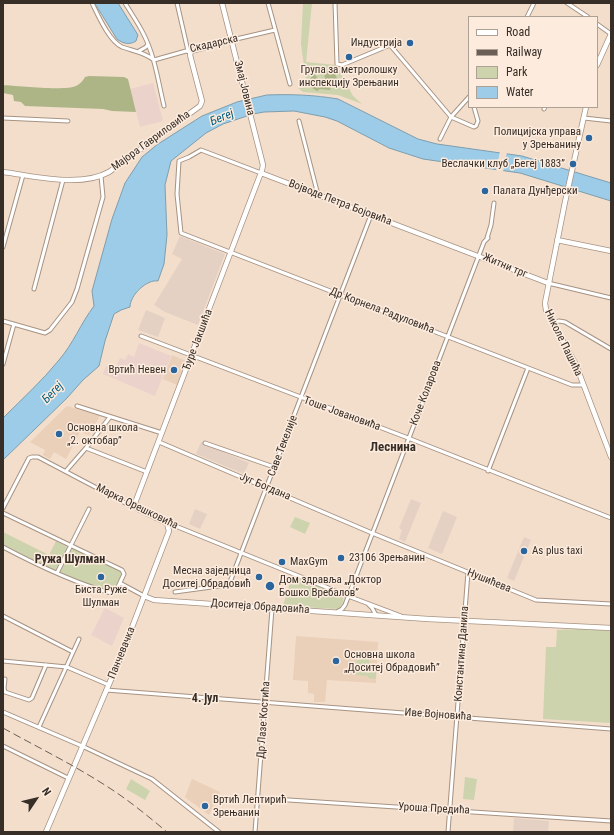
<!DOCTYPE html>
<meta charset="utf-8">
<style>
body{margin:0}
#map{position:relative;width:614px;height:835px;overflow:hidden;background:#f3decc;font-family:"Roboto Condensed",sans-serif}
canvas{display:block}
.frame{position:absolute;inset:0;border:4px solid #362e27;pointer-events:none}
.legend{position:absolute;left:468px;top:16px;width:130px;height:92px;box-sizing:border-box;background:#fdecde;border:1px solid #ada095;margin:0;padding:5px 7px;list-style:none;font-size:12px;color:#362e27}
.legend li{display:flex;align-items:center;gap:8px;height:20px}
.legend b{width:20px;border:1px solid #ada095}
.north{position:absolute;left:16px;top:779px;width:40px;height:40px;-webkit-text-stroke:3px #fdecde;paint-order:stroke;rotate:55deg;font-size:11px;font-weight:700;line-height:16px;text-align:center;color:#362e27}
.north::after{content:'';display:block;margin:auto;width:14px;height:18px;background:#362e27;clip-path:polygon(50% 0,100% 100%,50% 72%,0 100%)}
</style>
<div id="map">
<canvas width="614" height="835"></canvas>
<div class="frame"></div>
<ul class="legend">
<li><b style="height:5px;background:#fff"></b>Road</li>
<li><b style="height:5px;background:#6b5f55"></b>Railway</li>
<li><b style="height:11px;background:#ccd3ad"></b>Park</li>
<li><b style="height:11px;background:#9ccce7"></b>Water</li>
</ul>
<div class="north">N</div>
</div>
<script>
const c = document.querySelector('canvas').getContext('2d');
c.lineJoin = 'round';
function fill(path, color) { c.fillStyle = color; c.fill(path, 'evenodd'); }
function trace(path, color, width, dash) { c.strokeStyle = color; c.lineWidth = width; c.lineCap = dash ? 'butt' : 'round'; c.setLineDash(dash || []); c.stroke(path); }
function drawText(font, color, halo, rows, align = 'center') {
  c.font = font + ' "Roboto Condensed",sans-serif'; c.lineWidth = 3; c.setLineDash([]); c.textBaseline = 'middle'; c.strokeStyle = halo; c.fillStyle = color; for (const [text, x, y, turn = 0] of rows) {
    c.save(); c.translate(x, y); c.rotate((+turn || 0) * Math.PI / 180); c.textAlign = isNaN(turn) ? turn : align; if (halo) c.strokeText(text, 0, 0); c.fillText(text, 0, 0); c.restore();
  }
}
fill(new Path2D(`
 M180,236L225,254L198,325L165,312L154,305L182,259L172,254Z
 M146,310L165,318L158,337L138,330Z
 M201,442L249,463L244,474L196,454Z
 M411,499L421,503L405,542L399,539L402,530L399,528Z
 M195,509L207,514L200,529L189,524Z
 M443,511L457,517L442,554L428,548Z
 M524,537L531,540L514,581L507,578Z
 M514,818L549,821L548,832H513Z`), '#e5d1c4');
fill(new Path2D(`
 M153,83L163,121L140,127L130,89Z
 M139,343L171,356L155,396L103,374L106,366L115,369L120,358L125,360L128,354L134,357Z
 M105,608L124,618L112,646L91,635Z`), '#ebd2cb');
fill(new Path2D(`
 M172,355L186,361L177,385L163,379Z
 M67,406L100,416L89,435L80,432L66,459L54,452L50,459L43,455L45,450L30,442Z
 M296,636L378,642L376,683L327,680L325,702H314V694L308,693V681L293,680Z
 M192,779L220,792L209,815L185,797Z`), '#eacfb9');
fill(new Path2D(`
 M303,3H312L306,62L336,65L353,96L362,104L338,95L303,92L298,88L307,87L301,44Z
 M295,517L310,523L305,534L290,527Z
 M3,532L49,555L56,541L69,548L57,572L3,544Z
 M72,548L123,573L113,591L98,588L59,572Z
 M292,576L343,596C344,602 342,606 338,609L283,606Z
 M580,629L611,630V723L543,719L546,647H556L557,630Z
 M357,653H369V665H376V679L368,678V676L356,675Z
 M465,777L477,779L474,800L463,799Z
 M131,779L150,791L145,800L126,789Z`), '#ccd3ad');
fill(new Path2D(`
 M330,68L334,70L337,79L332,81L330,90L320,89L317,91L312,88L310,81L313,71L319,81L323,82L325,79C324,73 325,72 330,68Z
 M89,76L124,77L128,79L136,112L112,111L103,109L25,106L21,102L14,101L13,95L3,93V85C17,86 65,91 76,86C80,84 83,81 85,77Z`), '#adb587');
const water = new Path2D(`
 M95,3H118L138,35L136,41C130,45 123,44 117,39Z
 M267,95C291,94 315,95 338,99L418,139L437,144L522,156L611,183V201L520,173L423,159L389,148L337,121L325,117L294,111L264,112L253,114L223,124L206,133L171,161L165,185L167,235L164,264L158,281C147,279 130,295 130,307L121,310L114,314L105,341L99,366L83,380L67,398L3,460V418C22,399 42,381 59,360C73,344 81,323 94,306L92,291L112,219L125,183L142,157L158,144L202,116L237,102Z`);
fill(water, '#9ccce7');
trace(water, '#7d9dad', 1);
fill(new Path2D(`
 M500,151L507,152L503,172L496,171Z`), '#f3decc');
const street = new Path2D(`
 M92,3C98,15 109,41 122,47C133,51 144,52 154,60L186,51L190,52
 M125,3C131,13 138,23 143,33C155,56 158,81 164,106
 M177,3L188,51
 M268,3L290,84
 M335,3L337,64L342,65L390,45L451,117L474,127L476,126L478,121L474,107
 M567,3L588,17
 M527,17L534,3
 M597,24L611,34
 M232,40L275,30
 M139,51L146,47L148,44
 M544,109L545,107
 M3,118L68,121
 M584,118L611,121
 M299,121L318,195
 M440,139L451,117L469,97
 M261,173L201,150L189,157L179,161L177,194L181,233L572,385H583
 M487,238L491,225L494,203
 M3,247L23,175
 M548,283L611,298
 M34,289L63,180
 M3,321L45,333L50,330L72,302L77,289L103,197L101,176
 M553,323L559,321L565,322L611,349
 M141,336L408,438L611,518
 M3,364L14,324
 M77,406L162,433
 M159,442L372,533L536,600L611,604
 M205,443L274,467
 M86,448L147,472
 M66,471L86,448L110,417
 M488,471L528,368
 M3,508L29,458L32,457H38L131,506H136
 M3,513L122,570L124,574L116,591L111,593C74,583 37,565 3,547
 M168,525H173L348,596L401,616
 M57,573L89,509
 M120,583L144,596
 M175,592L226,585L230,582L371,215
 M368,604L372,608L376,615
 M337,612L342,609L345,605L484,242L488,238
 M3,616L73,652
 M3,661L67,667L109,685
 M5,679L4,688L5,692L29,700L32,698L46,665
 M106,690L611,729
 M3,712L82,746L152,779L219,832
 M39,727L79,639
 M3,746L68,778
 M258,798L611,821
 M255,832L272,609
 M448,832L468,572`);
const secondary = new Path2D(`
 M597,65L611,34
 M586,107L565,202L545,303L546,310L576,365L611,457
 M3,172C35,176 80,188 109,172L200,106L202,101L190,55L191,51L232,40
 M261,173L548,283
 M557,240L611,251
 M144,596L154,600L428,619L611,628
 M46,832L121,656L169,531L167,523L138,509L136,506L135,503L262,170L263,165L222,3`);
trace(street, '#a79383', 5);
trace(secondary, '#a79383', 6);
trace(street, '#fff', 3);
trace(secondary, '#fff', 4.5);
trace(new Path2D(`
 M3,728C39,748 76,766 111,789C131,802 149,817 167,832`), '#6b5f55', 1, [8, 4]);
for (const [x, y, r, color] of [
 [410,43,4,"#2a659d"],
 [349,57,4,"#2a659d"],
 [589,138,4,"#2a659d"],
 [573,164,4,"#2a659d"],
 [485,191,4,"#2a659d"],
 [174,370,4,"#2a659d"],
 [59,434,4,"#2a659d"],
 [524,551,4,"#2a659d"],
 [341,558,4,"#2a659d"],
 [282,562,4,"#2a659d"],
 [101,577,4,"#2a659d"],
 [259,577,4,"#2a659d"],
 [270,586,5,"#2a659d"],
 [336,661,4,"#2a659d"],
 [205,806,4,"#2a659d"]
]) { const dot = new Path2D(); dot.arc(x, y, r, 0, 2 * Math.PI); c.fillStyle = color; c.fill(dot); trace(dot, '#fdecde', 1.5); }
drawText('11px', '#362e27', '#fdecde', [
 ["Индустрија",402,43,"right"],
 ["Група за метролошку",349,70,"center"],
 ["инспекцију Зрењанин",349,83,"center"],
 ["Полицијска управа",581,132,"right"],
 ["у Зрењанину",581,145,"right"],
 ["Веслачки клуб „Бегеј 1883”",565,164,"right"],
 ["Палата Дунђерски",493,191],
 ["Вртић Невен",166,370,"right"],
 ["Основна школа",67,428],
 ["„2. октобар”",67,441],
 ["As plus taxi",532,551],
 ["23106 Зрењанин",349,558],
 ["MaxGym",290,562],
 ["Месна заједница",251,571,"right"],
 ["Доситеј Обрадовић",251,584,"right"],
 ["Дом здравља „Доктор",279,580],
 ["Бошко Вребалов”",279,593],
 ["Биста Руже",101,590,"center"],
 ["Шулман",101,603,"center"],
 ["Основна школа",344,655],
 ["„Доситеј Обрадовић”",344,668],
 ["Вртић Лептирић",213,800],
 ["Зрењанин",213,813]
], 'left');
drawText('11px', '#362e27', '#fdecde', [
 ["Скадарска",214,44,-13],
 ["Змај Јовина",244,88,76],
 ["Мајора Гавриловића",151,141,-36],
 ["Војводе Петра Бојовића",340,203,21],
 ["Житни трг",505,266,23],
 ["Др Корнела Радуловића",382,311,21],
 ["Ђуре Јакшића",198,340,-69],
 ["Николе Пашића",563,343,64],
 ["Коче Коларова",426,393,-69],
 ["Тоше Јовановића",342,414,20],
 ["Саве Текелије",283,446,-69],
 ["Југ Богдана",265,487,23],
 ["Марка Орешковића",137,507,26],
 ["Нушићева",489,581,22],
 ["Доситеја Обрадовића",260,607,4],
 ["Панчевачка",122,653,-68],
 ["Константина Данила",462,654,-86],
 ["Иве Војновића",438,715,4],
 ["Др Лазе Костића",264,720,-86],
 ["Уроша Предића",434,809,3]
]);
drawText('italic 12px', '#035d80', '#fdecde', [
 ["Бегеј",222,118,-23],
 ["Бегеј",53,393,-46]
]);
drawText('bold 12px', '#362e27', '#fdecde', [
 ["Ружа Шулман",70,560],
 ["4. јул",205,699]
]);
drawText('bold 13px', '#362e27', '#fdecde', [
 ["Леснина",393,448]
]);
</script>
